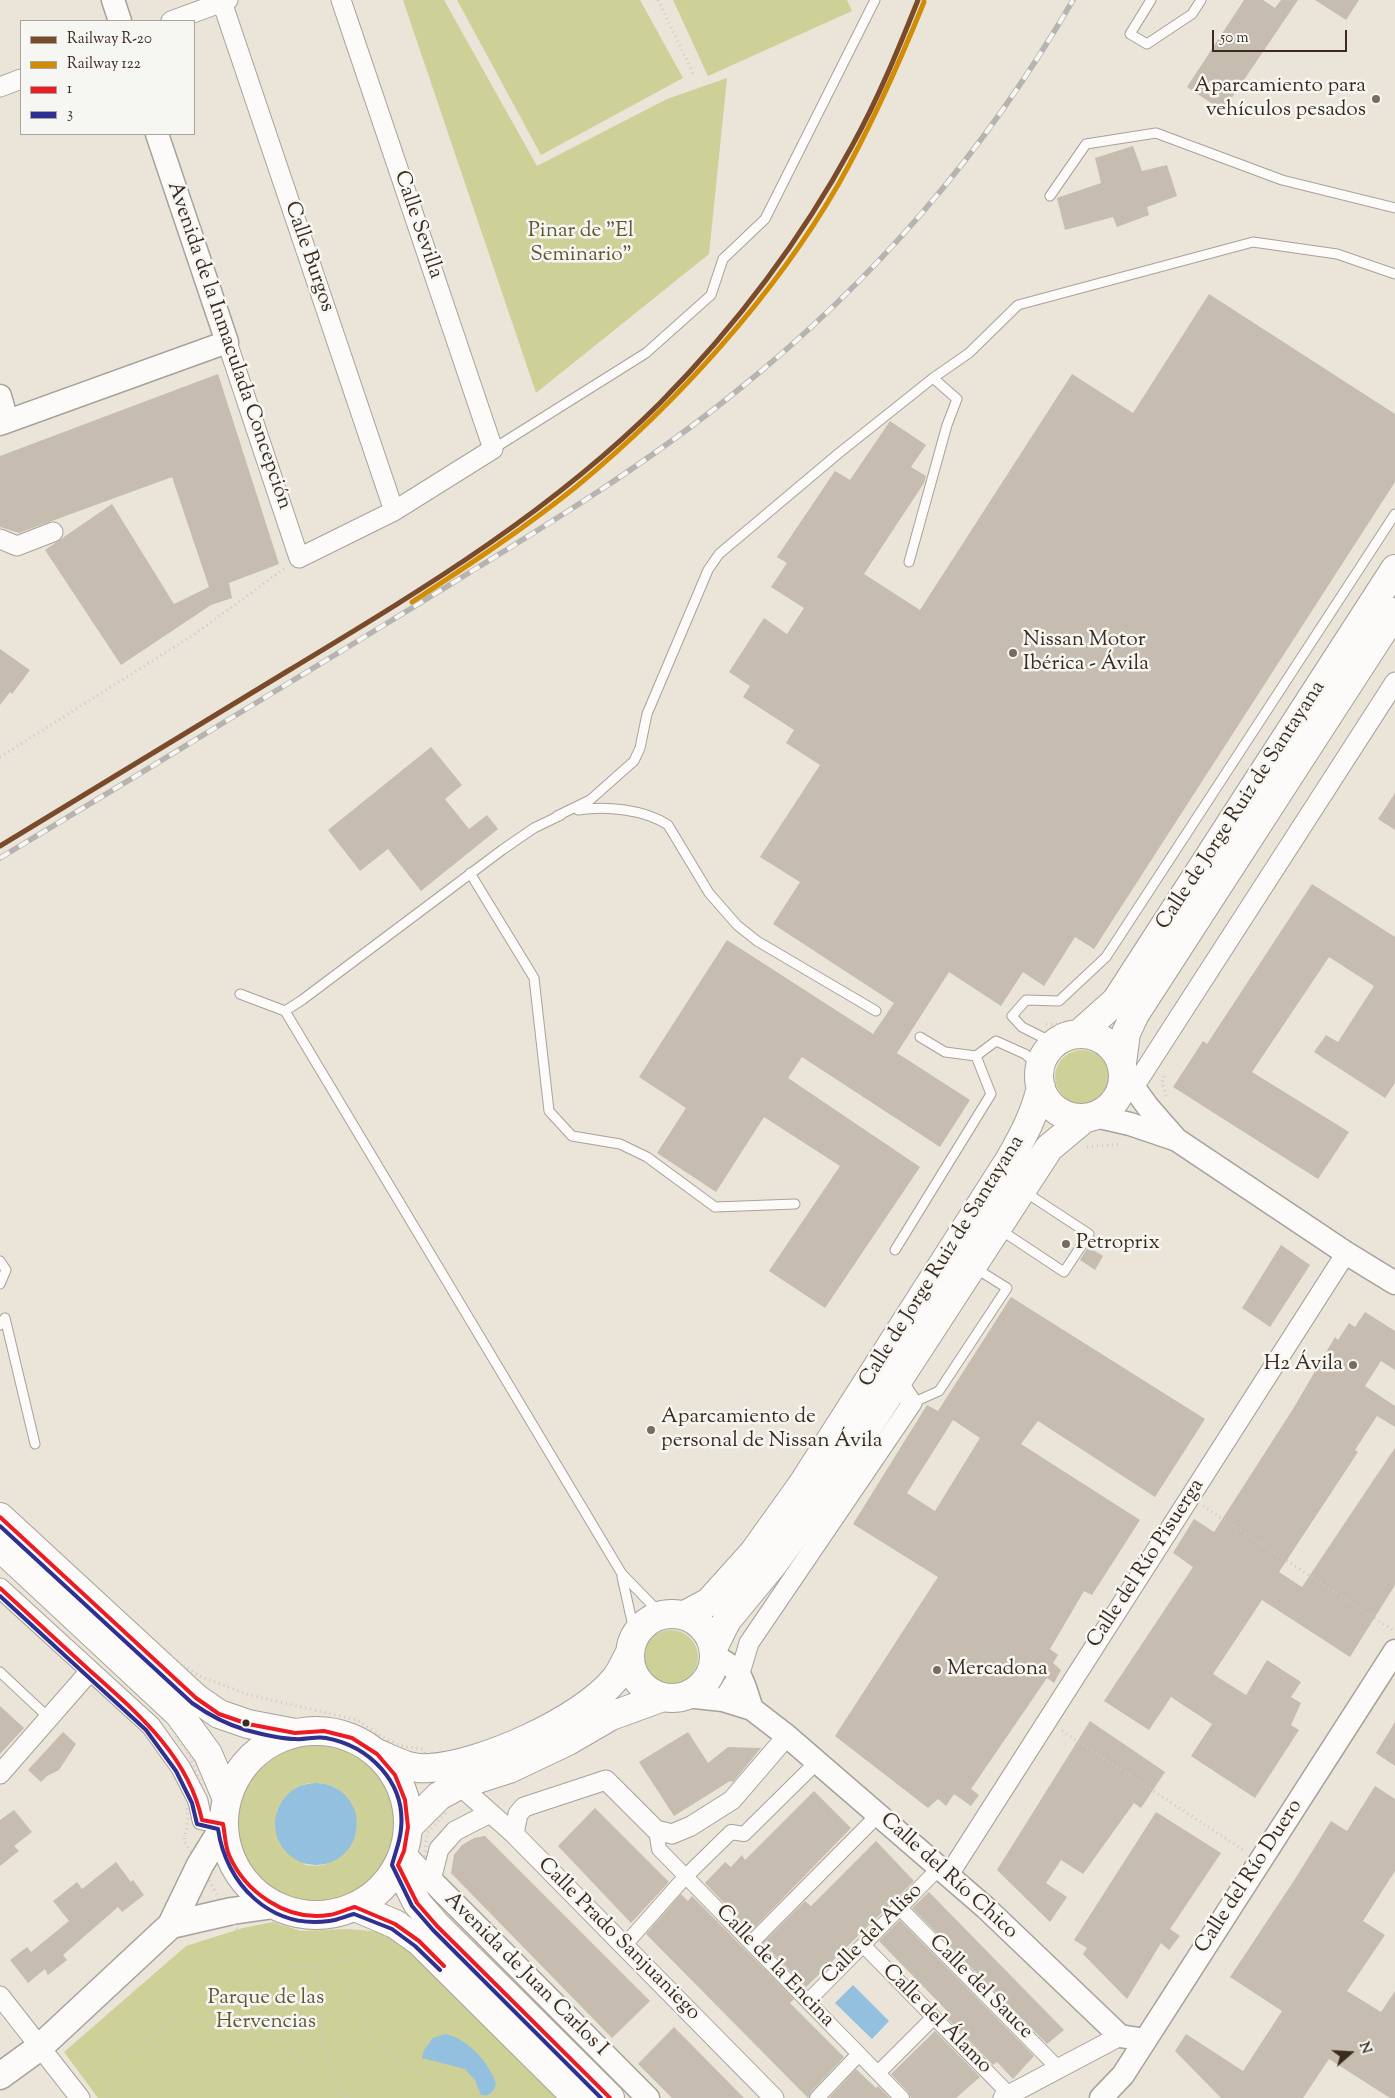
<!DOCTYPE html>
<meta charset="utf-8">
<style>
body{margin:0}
#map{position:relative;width:1395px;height:2098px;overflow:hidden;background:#eae4d9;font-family:"Sorts Mill Goudy",serif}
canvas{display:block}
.legend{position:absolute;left:20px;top:20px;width:175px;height:115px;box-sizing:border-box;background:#f6f6f2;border:1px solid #aba49d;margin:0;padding:6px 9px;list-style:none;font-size:15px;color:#3b2a1e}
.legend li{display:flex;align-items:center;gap:10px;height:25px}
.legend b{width:25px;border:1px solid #aba49d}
.north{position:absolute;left:1325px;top:2028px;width:50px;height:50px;-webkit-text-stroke:4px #f6f6f2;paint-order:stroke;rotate:71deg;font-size:14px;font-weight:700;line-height:20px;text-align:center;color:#3b2a1e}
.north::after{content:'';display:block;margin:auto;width:18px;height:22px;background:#3b2a1e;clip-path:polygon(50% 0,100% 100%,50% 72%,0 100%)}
.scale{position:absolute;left:1212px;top:30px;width:135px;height:22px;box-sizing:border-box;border:2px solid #3b2a1e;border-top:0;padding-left:6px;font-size:15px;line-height:18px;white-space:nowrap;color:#3b2a1e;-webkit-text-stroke:4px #f6f6f2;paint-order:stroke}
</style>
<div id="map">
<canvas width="1395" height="2098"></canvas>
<ul class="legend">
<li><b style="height:6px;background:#7a4b2a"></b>Railway R-20</li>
<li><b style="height:6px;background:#d18d06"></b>Railway 122</li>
<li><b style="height:6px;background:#ed1c24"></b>1</li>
<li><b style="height:6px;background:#2e3092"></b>3</li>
</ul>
<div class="north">N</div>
<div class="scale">50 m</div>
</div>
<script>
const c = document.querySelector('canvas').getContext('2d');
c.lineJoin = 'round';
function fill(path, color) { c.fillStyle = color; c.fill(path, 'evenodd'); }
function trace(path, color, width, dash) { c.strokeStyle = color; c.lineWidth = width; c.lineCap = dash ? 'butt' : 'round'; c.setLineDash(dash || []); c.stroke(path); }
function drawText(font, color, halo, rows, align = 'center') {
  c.font = font + ' "Sorts Mill Goudy",serif'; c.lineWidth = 5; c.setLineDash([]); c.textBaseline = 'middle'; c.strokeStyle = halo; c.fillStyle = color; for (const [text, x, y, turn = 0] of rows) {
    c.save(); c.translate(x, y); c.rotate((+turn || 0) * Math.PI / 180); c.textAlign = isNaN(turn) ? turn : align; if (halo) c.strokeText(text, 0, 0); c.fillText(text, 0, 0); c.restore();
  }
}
fill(new Path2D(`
 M403,0H444L537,166L667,99L727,78L709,254L536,393Z
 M457,0H640L683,78L541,155Z
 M673,0H847L852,11L708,76Z
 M1055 1077a27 27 0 1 1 54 0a27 27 0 1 1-54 0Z
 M644 1657a27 27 0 1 1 54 0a27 27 0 1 1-54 0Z
 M323,1745C331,1748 341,1749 348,1752C388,1770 405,1820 386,1859C377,1877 360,1891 341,1897C264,1923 203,1826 261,1769C271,1760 283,1751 296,1748C304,1746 314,1746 323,1745ZM308,1783C317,1783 326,1783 334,1787C348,1794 361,1817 356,1833C355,1838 348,1844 344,1848C331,1864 327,1867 305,1865L277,1810C285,1796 293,1789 308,1783Z
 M273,1922L301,1931L348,1929L383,1932L415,1954L558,2098H98L64,2052L186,1946L243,1928Z`), '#cdd198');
fill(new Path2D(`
 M275 1824a41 41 0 1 1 82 0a41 41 0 1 1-82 0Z
 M853,1985L889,2021L872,2039L835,2003Z
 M445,2034C467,2038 490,2063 496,2084C494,2091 490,2097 481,2095L475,2080L465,2069L422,2058L424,2050L433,2038Z`), '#93c0df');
fill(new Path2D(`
 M1244,0H1263L1275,8L1281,0H1298L1223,111L1187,87Z
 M1315,0H1359L1346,20Z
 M1133,146L1142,171L1167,165L1177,196L1147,207L1149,215L1117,227L1113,217L1065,230L1057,198L1101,183L1095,158Z
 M1209,294L1395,414V482L1094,949L1075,937L1044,986L1023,972L1001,1006L949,972L897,1053L970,1100L940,1147L802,1057L788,1078L920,1167L825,1308L769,1271L840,1166L764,1117L716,1192L657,1153L686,1108L639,1077L727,940L873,1034L894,1003L773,924L800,882L760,857L820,765L786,743L794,730L743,697L750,686L729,672L764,618L787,634L804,608L771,587L787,563L777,557L835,471L850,480L890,421L926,445L911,467L926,476L924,483L864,574L920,610L1072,374L1133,413Z
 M218,374L279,564L229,583L232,598L211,605L121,665L45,550L112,504L174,604L209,587L172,477L19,533L0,527V456Z
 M0,649L30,670L12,694L10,692L0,705Z
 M431,747L462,785L445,799L469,829L487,815L498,829L421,891L388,849L360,871L328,830Z
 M1395,793V830L1378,819Z
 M1312,884L1395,937V1083L1385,1098L1314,1052L1326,1035L1338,1042L1374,986L1329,957L1252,1072L1349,1132L1318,1179L1173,1087L1203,1041L1207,1044Z
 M1281,1245L1310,1265L1270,1327L1242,1308Z
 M1088,1247L1103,1256L1095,1270L1080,1260Z
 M1011,1297L1205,1419L1155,1497L1038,1421L1021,1444L1140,1520L1092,1595L1084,1591L1050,1649L1058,1655L1053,1663L1061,1670L1054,1683L1047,1678L971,1789L979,1795L971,1806L954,1794L946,1806L938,1799L928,1808L835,1736L938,1577L853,1524L927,1405L938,1411ZM953,1420L980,1438L935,1511L907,1493Z
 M1365,1312L1395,1331V1370L1381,1361L1365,1386L1395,1406V1427L1377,1416L1355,1450L1358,1452L1279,1572L1302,1587L1395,1448V1585L1350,1657L1262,1600L1213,1674L1246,1695L1267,1660L1301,1682L1291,1697L1301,1703L1291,1725L1299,1730L1255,1798L1191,1756L1212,1724L1171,1697L1149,1730L1104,1701L1193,1567L1173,1553L1194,1519L1214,1532L1293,1409L1335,1337L1338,1340L1349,1323L1355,1327Z
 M0,1706L24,1728L0,1754Z
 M1090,1721L1165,1772L1141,1808L1134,1803L1083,1874L1061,1860L1046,1883L1067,1897L1050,1922L997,1870Z
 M1395,1722V1766L1376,1753Z
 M63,1732L76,1744L59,1770L47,1776L41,1782L28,1770Z
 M688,1732L708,1763L728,1747L761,1748L733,1782L730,1781L674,1816L639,1762Z
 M1375,1786L1395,1799V1871L1363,1921L1385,1935L1347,1991L1381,2012L1395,1991V2098H1390L1329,2059L1303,2098H1221L1175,2051L1186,2034L1243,2071L1282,2011L1230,1977L1295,1879L1331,1821L1347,1831Z
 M814,1791L851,1828L751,1931L705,1883L725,1862L731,1867L742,1855L745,1860Z
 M595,1808L669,1882L631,1923L558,1846Z
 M14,1810L32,1832L14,1846L19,1851L0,1866V1820Z
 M1156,1812L1221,1853L1170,1929L1180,1936L1169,1950L1161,1943L1127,1999L1083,1954L1087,1948L1074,1940Z
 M485,1836L650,2001L612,2038L451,1873L454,1855L462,1845L474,1838Z
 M876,1841L914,1881L806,1987L763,1943L805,1901L811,1906Z
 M116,1862L131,1882L133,1880L144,1895L122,1912L118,1907L63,1955L67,1960L48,1975L45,1969L28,1983L10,1960L27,1947L31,1952L69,1921L53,1901L77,1882L82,1889Z
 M929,1892L1064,2030L1047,2044L912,1908Z
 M681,1894L688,1901L692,1896L794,1999L790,2003L844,2057L811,2092L808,2098L646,1934Z
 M900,1920L1034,2056L1013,2079L997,2062L993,2065L947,2018L950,2014L879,1941Z
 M674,2027L744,2098H672L638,2064Z
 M935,2031L980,2077L956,2098H911L908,2092L891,2074Z
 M856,2069L876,2088L878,2086L890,2098H829Z`), '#c6bcaf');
const service = new Path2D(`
 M1151,0L1130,34L1147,44L1192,14L1201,0
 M1050,196L1086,144L1156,133L1282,180L1395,208
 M493,449L646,353L711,295L723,259L765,219L875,0
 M909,562L947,425L957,399L933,378
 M578,810C606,806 644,809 668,825L709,893L737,925L757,941L876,1011
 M557,816L590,800L634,761L640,748L647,714L708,570L719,554L839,453L933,378L969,353L1018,305L1253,242L1337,254L1395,274
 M470,873L534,978L549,1111L572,1136L620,1144L647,1157L715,1207L795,1204
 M240,994L285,1011L622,1574L661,1614
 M285,1011L302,1000L502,850L534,828L561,815
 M920,1037L945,1052L976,1056L996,1041L1025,1054L1040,1067
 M1054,1043L1022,1027L1012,1016L1026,1000L1059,1001L1106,957L1395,514
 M999,1229L1064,1272L1089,1234L1025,1192
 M895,1250L991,1094L976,1056
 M0,1261L6,1270L0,1284
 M0,1325L5,1318L35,1444
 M912,1403L939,1391L1007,1288L975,1268
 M622,1577L635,1635
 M0,1672L49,1718`);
const pedestrian = new Path2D(`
 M656,1830L659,1849L902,2098
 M900,1908L1059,2069
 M751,1943L878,1815
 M863,1945L1010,2095
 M623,1947L686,1876L731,1832L744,1834L817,1762
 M808,2001L939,1868
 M878,2073L934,2017
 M817,2098L859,2054`);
const minor = new Path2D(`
 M222,2L394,511
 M171,21L228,0
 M0,87L21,79
 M227,342L299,558L394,511L493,449L341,0
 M0,539L17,546L53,532
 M1117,1100L1134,1087L1395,682
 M0,1588L151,1726L181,1768L198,1801L202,1820L223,1824
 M723,1700L740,1673L749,1643L912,1403L897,1381
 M0,1774L90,1671
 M459,1785L514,1834L774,2098
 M514,1834L518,1814L524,1807L606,1780L656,1830L672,1834L691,1826L732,1800L787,1736
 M404,1851L431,1880
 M948,1876L1346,1253
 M431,1880L439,1849L455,1831L490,1813
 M0,1996L80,2098
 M1003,2098L1120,2036`);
const tertiary = new Path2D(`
 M113,0L120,21
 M0,396L7,421
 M0,424L227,342L157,134
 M1124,1074L1148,1107L1176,1139
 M1095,1116L1130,1124L1177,1140L1346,1253L1395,1283
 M716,1657C744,1671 742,1680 752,1709
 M686,1696L723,1700L752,1709L787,1736L986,1908L1120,2036L1145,2040
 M431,1880L648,2098
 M1101,2098L1123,2075L1395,1651`);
const secondary = new Path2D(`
 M171,1925L232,1911L274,1905
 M0,2076L40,2047L171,1925L200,1865L224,1826`);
const trunk = new Path2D(`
 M1039 1076a42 42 0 1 1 84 0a42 42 0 1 1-84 0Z
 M1079,1034L1116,1001L1395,569
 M1122,1063L1126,1033L1135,1014L1395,612
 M0,1517L196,1698L219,1714L248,1724L295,1733
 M0,1547L179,1714L208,1754L227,1799
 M630 1656a42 42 0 1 1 84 0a42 42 0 1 1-84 0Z
 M685,1615L709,1602L754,1552L802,1485L1010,1159C1023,1136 1035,1114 1041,1087
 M714,1646L727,1620L774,1563L822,1497L1049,1148L1085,1118
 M224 1823a92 92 0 1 1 184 0a92 92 0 1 1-184 0Z
 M379,1754C395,1761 411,1770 429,1768C482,1765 582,1720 615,1679C621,1672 625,1661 630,1653
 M408,1827L439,1796L459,1785L509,1769L568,1741L611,1716L663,1697
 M398,1865L417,1903L437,1926L610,2098
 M355,1907L395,1924L419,1941L577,2098`);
trace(service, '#a7a29a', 11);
trace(pedestrian, '#a7a29a', 16);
trace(minor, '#a7a29a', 21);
trace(tertiary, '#a7a29a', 25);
trace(secondary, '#a7a29a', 29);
trace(trunk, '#a7a29a', 30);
trace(new Path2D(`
 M658,0L693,73
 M0,757L195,634L285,568
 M1046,1024H1060
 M1166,1096L1162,1082L1166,1073
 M1087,1147L1120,1144
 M1203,1506L1394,1631
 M171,1657L199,1676L250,1695L357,1720L384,1738L401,1746L423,1749L446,1813L427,1833L423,1871L424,1894L387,1935L374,1947L343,1960L310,1969L285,1965L260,1952L237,1929L200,1865L184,1841L188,1820L187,1802L198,1801L206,1797L190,1756L165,1718L137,1691Z
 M1062,1731L1245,1851
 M318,1967L322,2044L347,2097
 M346,1981L363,2019L393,2060L414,2068L431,2081L444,2098
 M105,2098L128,2054L171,2023L206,2017L287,2043L315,2081L347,2098`), '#cbc9c5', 3, [1, 4]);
trace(service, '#fcfbf9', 9);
trace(pedestrian, '#fcfbf9', 14);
trace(minor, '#fcfbf9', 19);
trace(tertiary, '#fcfbf9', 22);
trace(secondary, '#fcfbf9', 26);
trace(trunk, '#fcfbf9', 28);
const rail = new Path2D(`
 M0,858C130,780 259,701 389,622C507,549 630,478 738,390C876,279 984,153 1073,0`);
trace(rail, '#b6b4b0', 5.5);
trace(rail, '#f6f6f2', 4, [11]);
trace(new Path2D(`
 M0,1517L196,1698L219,1714L248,1724L295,1733L324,1731L352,1738L377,1754L395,1775L405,1800L408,1827L404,1851L398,1865L417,1903L437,1926L610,2098
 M0,1588C29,1615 58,1641 87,1668C135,1711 188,1754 202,1820L223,1824C225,1834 225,1845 229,1855C245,1892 287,1922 329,1915C338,1914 346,1909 355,1907L395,1924L419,1941L444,1966`), '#ed1c24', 4);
trace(new Path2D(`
 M0,1526L192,1703C209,1715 225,1724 246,1730C261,1734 280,1739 295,1739C305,1740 316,1736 326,1738C369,1746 406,1782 401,1829C400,1842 395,1853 392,1865L412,1906L433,1930L601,2098
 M0,1596L146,1730L176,1771L192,1803L197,1824L218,1829C226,1884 270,1929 329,1921C338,1920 346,1916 354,1914L392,1929L415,1946L440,1970`), '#2e3092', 4);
trace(new Path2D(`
 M0,846C97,787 194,728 291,669C423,589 550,513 660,403C735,327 801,240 852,146C878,99 898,50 918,0`), '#7a4b2a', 5);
trace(new Path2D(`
 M412,602C469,565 525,528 577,486C676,404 774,296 838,185C872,125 898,66 924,2`), '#d18d06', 5);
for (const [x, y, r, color] of [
 [1376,99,5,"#786b5f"],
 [1013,653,5,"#786b5f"],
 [1066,1244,5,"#786b5f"],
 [1353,1365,5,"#786b5f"],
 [651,1430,5,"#786b5f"],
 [937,1670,5,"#786b5f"],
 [246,1723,4.5,"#3b2a1e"]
]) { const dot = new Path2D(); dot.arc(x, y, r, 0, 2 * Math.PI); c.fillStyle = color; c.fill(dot); trace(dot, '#f6f6f2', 2); }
drawText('21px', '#3b2a1e', '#f6f6f2', [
 ["Aparcamiento para",1366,87,"right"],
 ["vehículos pesados",1366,111,"right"],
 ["Nissan Motor",1023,641],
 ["Ibérica - Ávila",1023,665],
 ["Petroprix",1076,1244],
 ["H2 Ávila",1343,1365,"right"],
 ["Aparcamiento de",661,1418],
 ["personal de Nissan Ávila",661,1442],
 ["Mercadona",947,1670]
], 'left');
drawText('21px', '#3b2a1e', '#f6f6f2', [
 ["Calle Sevilla",417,225,71],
 ["Calle Burgos",308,257,71],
 ["Avenida de la Inmaculada Concepción",228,346,71],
 ["Calle de Jorge Ruiz de Santayana",1242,806,-57],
 ["Calle de Jorge Ruiz de Santayana",943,1262,-58],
 ["Calle del Río Pisuerga",1147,1564,-57],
 ["Calle del Río Chico",948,1877,42],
 ["Calle del Río Duero",1250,1877,-57],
 ["Calle del Aliso",873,1935,-45],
 ["Calle Prado Sanjuaniego",618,1940,45],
 ["Calle de la Encina",774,1967,46],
 ["Avenida de Juan Carlos I",525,1975,45],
 ["Calle del Sauce",980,1988,45],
 ["Calle del Álamo",936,2020,45]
]);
drawText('21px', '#605733', '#f6f6f2', [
 ["Pinar de \"El",581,232],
 ["Seminario\"",581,256],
 ["Parque de las",266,1999],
 ["Hervencias",266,2023]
]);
</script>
